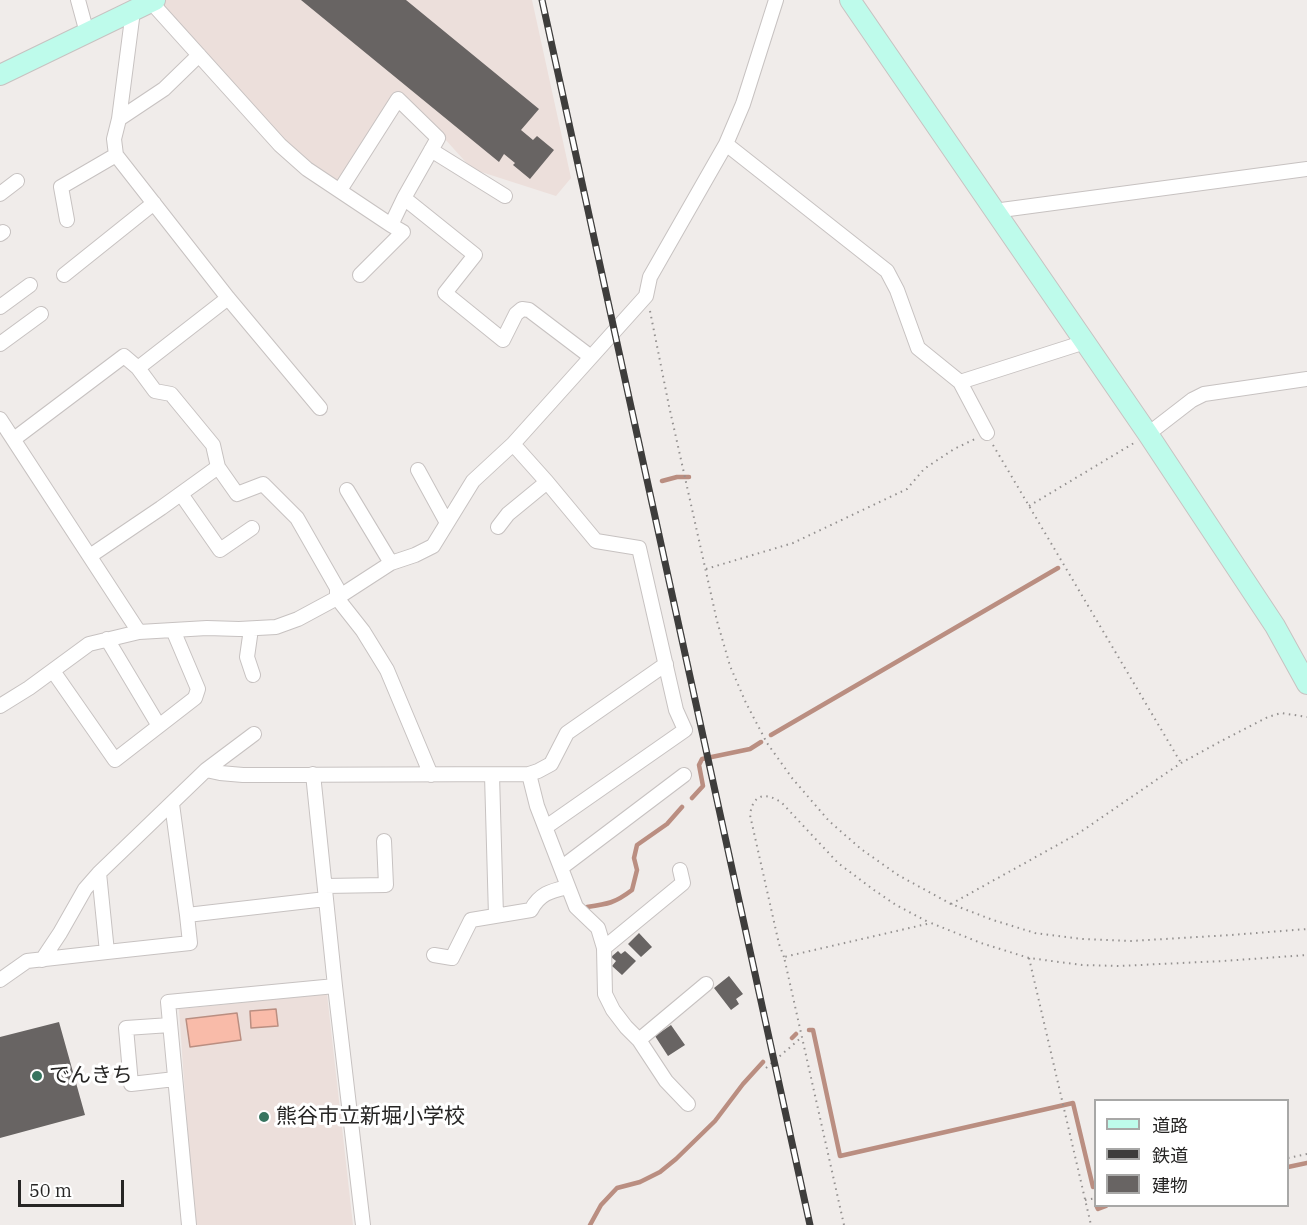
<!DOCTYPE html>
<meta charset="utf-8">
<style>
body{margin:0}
#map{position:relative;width:1307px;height:1225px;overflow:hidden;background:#f0ecea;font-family:"IBM Plex Serif","Noto Sans JP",serif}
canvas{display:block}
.legend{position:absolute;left:1094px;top:1099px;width:195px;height:108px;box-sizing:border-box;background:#fff;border:2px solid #a8a8a7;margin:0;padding:8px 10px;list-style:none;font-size:18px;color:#262524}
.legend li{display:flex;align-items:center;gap:12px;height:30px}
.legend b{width:30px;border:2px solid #a8a8a7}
.scale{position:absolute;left:18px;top:1180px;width:106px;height:27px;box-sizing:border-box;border:3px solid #262524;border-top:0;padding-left:8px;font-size:18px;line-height:21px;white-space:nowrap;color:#262524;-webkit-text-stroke:4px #fff;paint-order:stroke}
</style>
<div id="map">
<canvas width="1307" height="1225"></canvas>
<ul class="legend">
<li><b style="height:8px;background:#befbeb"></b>道路</li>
<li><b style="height:8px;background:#3e3d3c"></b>鉄道</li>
<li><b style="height:16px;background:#686463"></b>建物</li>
</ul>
<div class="scale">50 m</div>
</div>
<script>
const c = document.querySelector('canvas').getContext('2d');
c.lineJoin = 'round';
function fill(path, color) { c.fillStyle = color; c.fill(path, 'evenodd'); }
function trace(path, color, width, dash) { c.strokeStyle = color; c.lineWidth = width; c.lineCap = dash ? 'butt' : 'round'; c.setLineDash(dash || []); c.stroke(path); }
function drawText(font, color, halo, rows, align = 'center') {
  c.font = font + ' "IBM Plex Serif","Noto Sans JP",serif'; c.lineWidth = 6; c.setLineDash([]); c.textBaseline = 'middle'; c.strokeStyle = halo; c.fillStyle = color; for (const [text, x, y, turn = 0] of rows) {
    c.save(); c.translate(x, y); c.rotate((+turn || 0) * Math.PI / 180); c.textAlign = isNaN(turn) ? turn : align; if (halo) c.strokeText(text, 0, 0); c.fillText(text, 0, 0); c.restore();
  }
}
fill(new Path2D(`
 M164,0H532L571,178L556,196L472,169L444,138L445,136L398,93L338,183L289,148L160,2Z
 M327,994L353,1225H194L179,1009Z`), '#ecdfdb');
const water = new Path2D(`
 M276,1009L278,1026L251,1028L250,1011Z
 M237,1013L241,1040L190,1047L186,1019Z`);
fill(water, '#f9bba9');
trace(water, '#ba8e81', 1.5);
trace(new Path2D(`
 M662,481L677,477H689
 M771,735L1058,568
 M692,798L703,786L699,765L702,759L750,749L761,742
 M587,907C608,904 615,903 632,890L637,870L634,858L637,845L667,824L682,807
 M809,1030H813L840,1156L1073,1103L1093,1187
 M792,1038L796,1034
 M1288,1167L1307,1163
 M1097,1207L1098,1209L1106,1206
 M590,1225L601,1205L617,1188L640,1182L660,1172L676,1159L715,1121L743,1084L763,1062`), '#ba8e81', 4.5);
fill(new Path2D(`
 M301,0H406L539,109L521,130L533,140L537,136L554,150L530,179L513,165L515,163L504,154L499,162Z
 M639,933L652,947L641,957L628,944Z
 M618,951L621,954L625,951L636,961L622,975L612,966L616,961L611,957Z
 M729,976L743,994L736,999L739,1004L731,1010L714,988Z
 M59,1022L85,1115L0,1138V1037Z
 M671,1025L685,1045L668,1056L655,1036Z`), '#686463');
const street = new Path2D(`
 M78,0L87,33
 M151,2L280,145L307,169L391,225L404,198L475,255L445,293L503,340L516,314L522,309L529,310L591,357
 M199,55L164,89L119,119L114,139L116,155L228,298L320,408
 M119,119L133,11
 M726,144L887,271L897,290L918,348L960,382L987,433
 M431,150L505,196
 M340,190L398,99L438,138L404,198
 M0,194L17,181
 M994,211L1307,169
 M67,220L61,187L116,155
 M0,234L3,232
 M64,275L154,203
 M360,275L403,232L391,225
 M0,307L30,285
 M0,344L41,314
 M138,368L155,391L171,394L213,445L218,467L237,494L263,484L297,518L337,588V598L363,631L387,670L431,775
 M960,382L1085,342
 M0,419L139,632
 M1148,434L1192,400L1204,394L1307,379
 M14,439L124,356L138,368L228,298
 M513,444L547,482L596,541L639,548L676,710L685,730L546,827
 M418,470L447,523
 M347,490L391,563
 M181,494L220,550L252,528
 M498,527L508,514L547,482
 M90,556L161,508L218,467
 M251,629L247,657L253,675
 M107,639L159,726
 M53,671L115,760L195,698L198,689L173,630
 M0,706L29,688L89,644L139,632L207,628L239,629L276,627L298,619L337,598L391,563L415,555L433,546L473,481L513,444L646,296L650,277L726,144L743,104L776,0
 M206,770L254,734
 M313,774L335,986L363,1225
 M529,774L537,806L576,907L598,928L604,948L605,994L613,1010L626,1027L639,1040L666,1081L688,1104
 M492,775L496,916
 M561,868L684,775
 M325,886L386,885L384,841
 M187,915L326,899
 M604,948L683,883L680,870
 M107,952L190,943L187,915L172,804
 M434,955L452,958L471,920L531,910C540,893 551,891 568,887
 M42,960L60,933L85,889L99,873L206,770L220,773L243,775L529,774L538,771L551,764L567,733L666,664
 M0,980L27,961L107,952L99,873
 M170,1025L126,1028L131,1084L175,1079
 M639,1040L706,984
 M189,1225L168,1002L335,986`);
const secondary = new Path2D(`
 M850,0L1148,434L1275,626L1307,684
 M0,75L155,0`);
trace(street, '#c7c2c1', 16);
trace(secondary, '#c7c2c1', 22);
trace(new Path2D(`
 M650,311L669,406L717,621L730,666L746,703L767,743L792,778L829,821L861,849L898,875L951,904L993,920L1035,933L1082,939L1131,941L1231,935L1307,929
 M993,445L1181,763
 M1029,506L1134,443
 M706,569L793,543L907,489L924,469L954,449L975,439
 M951,904L1079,833L1181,763L1225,739L1268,717L1281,713L1307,717
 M784,957L779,944L750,815C753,793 766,792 782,803L838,863L874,890L896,905L930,923
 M1029,958L1091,1225
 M766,1068L802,1037
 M1288,1158L1307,1154
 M1085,1200L1096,1198
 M844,1225L784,957L931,923L981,943L1029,958L1082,965L1119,966L1223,961L1307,955`), '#949190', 2, [1.5, 4.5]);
trace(street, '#fff', 14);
trace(secondary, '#befbeb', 20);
const rail = new Path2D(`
 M542,0L810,1225`);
trace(rail, '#3e3d3c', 7);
trace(rail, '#fff', 4.5, [14]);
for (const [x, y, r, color] of [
 [37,1076,6,"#37745f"],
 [264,1117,6,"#37745f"]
]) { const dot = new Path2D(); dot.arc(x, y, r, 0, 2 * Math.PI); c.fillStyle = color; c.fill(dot); trace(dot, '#fff', 2); }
drawText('21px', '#262524', '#fff', [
 ["でんきち",49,1076],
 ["熊谷市立新堀小学校",276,1117]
], 'left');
</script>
